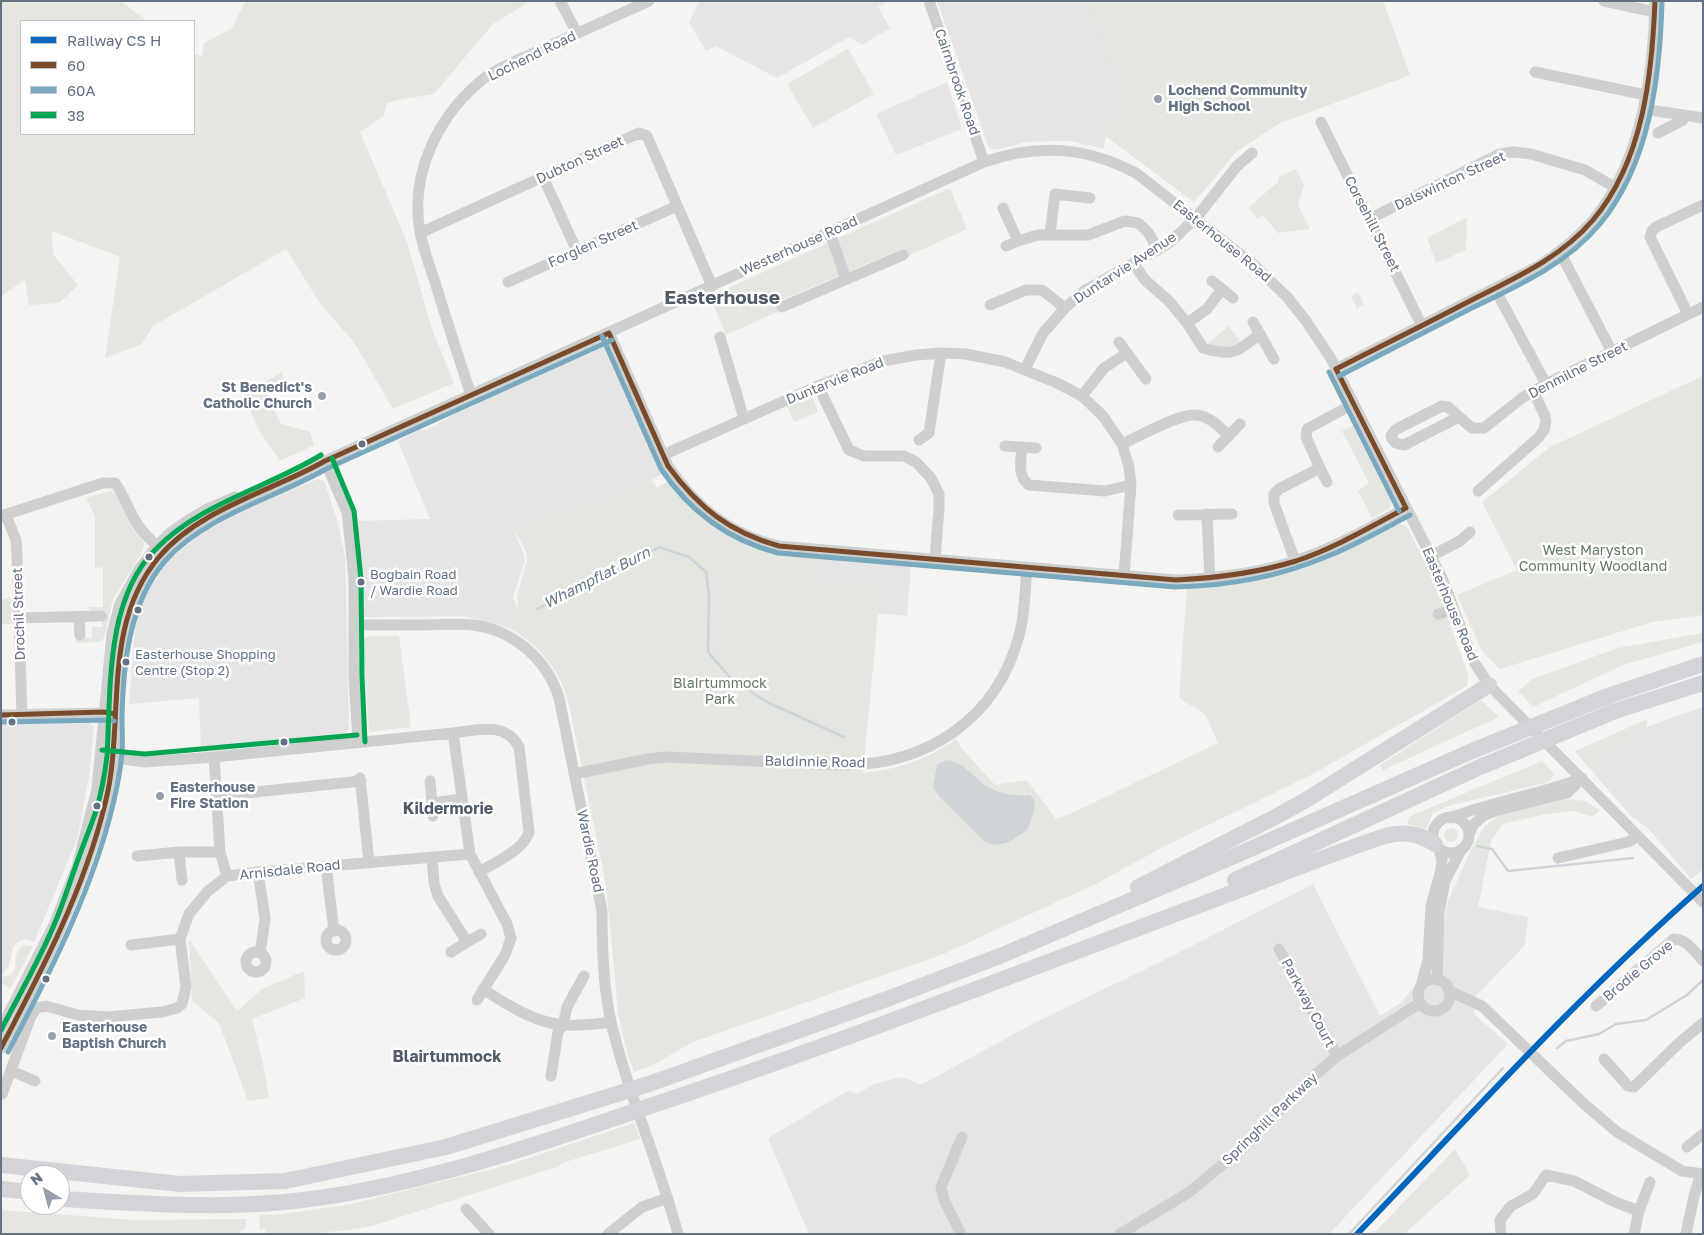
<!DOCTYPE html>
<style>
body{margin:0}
#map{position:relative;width:1704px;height:1235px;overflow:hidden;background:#f4f4f2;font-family:"Golos Text",sans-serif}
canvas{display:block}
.frame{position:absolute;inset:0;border:2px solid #637183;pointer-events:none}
.legend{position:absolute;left:20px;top:20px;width:175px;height:115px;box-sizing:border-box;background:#fff;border:1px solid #c1c6cd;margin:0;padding:6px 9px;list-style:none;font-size:15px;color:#637183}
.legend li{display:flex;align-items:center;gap:10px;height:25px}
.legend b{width:25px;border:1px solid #c1c6cd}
.north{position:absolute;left:20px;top:1165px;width:50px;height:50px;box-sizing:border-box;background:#fff;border:1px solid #c1c6cd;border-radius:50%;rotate:323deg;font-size:14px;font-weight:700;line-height:20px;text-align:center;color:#637183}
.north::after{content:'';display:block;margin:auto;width:18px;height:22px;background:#969faa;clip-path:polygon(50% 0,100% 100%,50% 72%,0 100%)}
</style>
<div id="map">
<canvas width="1704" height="1235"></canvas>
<div class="frame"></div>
<ul class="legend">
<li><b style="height:6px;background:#0065bd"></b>Railway CS H</li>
<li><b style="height:6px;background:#7a4b2a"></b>60</li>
<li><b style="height:6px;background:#78a9be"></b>60A</li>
<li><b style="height:6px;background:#00a651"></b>38</li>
</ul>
<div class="north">N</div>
</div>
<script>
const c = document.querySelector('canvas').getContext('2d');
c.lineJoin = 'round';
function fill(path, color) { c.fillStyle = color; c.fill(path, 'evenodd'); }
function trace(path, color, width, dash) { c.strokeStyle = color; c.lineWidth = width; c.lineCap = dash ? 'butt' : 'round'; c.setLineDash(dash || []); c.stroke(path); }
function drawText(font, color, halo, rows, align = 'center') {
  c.font = font + ' "Golos Text",sans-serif'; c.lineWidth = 5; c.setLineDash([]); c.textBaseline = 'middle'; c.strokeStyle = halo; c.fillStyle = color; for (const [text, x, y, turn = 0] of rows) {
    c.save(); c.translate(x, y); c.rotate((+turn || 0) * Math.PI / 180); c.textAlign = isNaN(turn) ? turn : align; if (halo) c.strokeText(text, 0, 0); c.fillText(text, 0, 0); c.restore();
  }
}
fill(new Path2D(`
 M700,1H887L878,7L890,28L862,45L849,37L777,78L716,46L706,51L689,22Z
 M937,1H1383L1410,75L1280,123L1236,152L1194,202L1106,136L1104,149L1072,141H1056L1026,142L995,150L989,148Z
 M947,82L962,129L896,155L876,114Z
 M601,345L606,346L610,350L665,472L652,480L556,517L552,508L512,527L524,555L525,560L513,598L517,607L509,628L463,616L363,617L357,521L430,519L398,441L421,429L426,431L454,414L476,405L474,401Z
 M318,479L324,481L338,523L345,557L349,730L342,735L201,748L199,698L129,704L136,617L150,588L168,561L203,532L261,502Z
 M826,557L911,564L907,616L875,613L878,585L823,581Z
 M1703,707V869L1691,879L1648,828L1631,816L1590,769L1646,727Z
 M87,721L94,727L89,775L77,840L34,942L26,939L19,941L13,947L9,966L1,976V722Z
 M1472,848L1489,852L1478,907L1528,917L1525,945L1476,996L1474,1014L1508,1044L1329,1234H809L768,1138L849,1090L857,1094L874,1084L902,1077L921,1085L1036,1022L1158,963L1313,884L1380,1016L1402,1002L1439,954L1448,901Z`), '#e4e5e4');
fill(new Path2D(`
 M1,1H120L148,21H21V134H194V54L202,56L204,43L232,28L246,1H526L527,3L493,24L434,94L403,99L387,103L384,116L360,132L407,242L432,329L454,383L393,409L354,342L321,305L286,249L153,326L142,344L105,358L120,257L52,231L53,254L78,285L59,303L29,305L25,280L1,296Z
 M1086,1H1383L1410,75L1280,123L1236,152L1194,202L1106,136L1115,84Z
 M848,49L874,94L813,128L787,84Z
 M1296,169L1304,185L1298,205L1310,229L1278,233L1263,215L1258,219L1248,208L1279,181L1278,177Z
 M950,188L967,229L906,257L902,249L777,302V312L726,335L710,296Z
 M1467,217L1466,250L1436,263L1427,238Z
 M1358,292L1364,305L1357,309L1351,296Z
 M1229,326L1240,341C1231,348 1218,350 1208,343Z
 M282,372L285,383L266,393L281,424L310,432L314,445L280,461L258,429L244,394Z
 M1703,376V615L1652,622L1500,669L1482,651L1457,595L1517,570L1482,502L1550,447Z
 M812,396L818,412L794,422L787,406Z
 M1355,425L1393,500L1390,508L1372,518L1358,491L1369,483L1342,431Z
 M652,480L657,488L670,480C698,516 735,544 780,552C795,555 811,556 826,557L823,581L878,584L875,613L878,614L863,773C896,770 929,759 956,739L962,749L995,785L1027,780L1056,819L1072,813L1218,743L1205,714L1179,698L1187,586C1232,585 1277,577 1319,560C1345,549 1370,535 1395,522L1407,527L1432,576L1468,674L1467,686L1311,775L1163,847L1096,884L941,955L693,1042L651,1066L634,1072L626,1049L618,1012L606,885L569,704C560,670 540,645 509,628L518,605L517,595L527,561L526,551L512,527L552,508L557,516Z
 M110,491L116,494L134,531L143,540L144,545L141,554L113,599L104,638L100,642L76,643L75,639L92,638V627H102V611H92L87,607H103V568L95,567V516L86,498Z
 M14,598L15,624H1L2,599Z
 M1703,633V642L1623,665L1533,707L1518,691L1532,679L1618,648Z
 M369,636H399L411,727L369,732L363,640Z
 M1481,700L1499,717L1383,770L1380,765Z
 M1648,719L1646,727L1590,769L1575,751Z
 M1542,761L1554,774L1549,782L1448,806L1433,813L1426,829L1407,824L1410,816Z
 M1568,799L1585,801L1600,810L1592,817L1575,811L1546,814L1503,824L1492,839L1489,852L1472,848L1485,826L1500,815Z
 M1444 835a7 7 0 1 1 14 0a7 7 0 1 1-14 0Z
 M189,939L237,1011L262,989L304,971L305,998L252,1019L262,1059L269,1098L248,1101L219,1023L192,1001Z
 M22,945L33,946L10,989L2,983L3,977L10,975L15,970L16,955Z
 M634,1123L640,1139L562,1163L557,1167L372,1226C337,1233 303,1234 267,1234L264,1228L260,1230L259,1215H276L347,1205L505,1166Z
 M1455,1149L1470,1175L1404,1234H1373Z
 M1,1210L134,1220L246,1219V1227L238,1234H1Z`), '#e3e7e0');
fill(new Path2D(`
 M946,760C967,762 974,781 992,789C1003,795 1018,796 1030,795L1035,801L1033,814L1027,830L1009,842L996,845L985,842L939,796L933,787L937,765Z`), '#ced4d8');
trace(new Path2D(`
 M537,609L617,571L659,547L689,557L706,572L709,594L708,652L733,681L769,703L844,737
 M1477,846L1492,849L1508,871L1633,858
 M1557,1048L1566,1041L1599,1034L1616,1024L1646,1020L1687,995L1703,980
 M1349,1234L1503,1068`), '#ced4d8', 2.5);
trace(new Path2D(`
 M560,1L577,33
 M929,1L984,162
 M1604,1L1655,12
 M1535,72L1646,95
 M1643,109L1703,118
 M1321,122L1422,326
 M1658,133L1683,120L1684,115
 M543,177L577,251
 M1003,208L1018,241
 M1369,219L1500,154L1514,152L1531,154L1585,170L1616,188
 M420,233L639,133L647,136L712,286
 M830,233L846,279
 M1050,234L1055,194L1090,198
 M1006,246L1018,241L1038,235H1088L1125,221L1138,223L1148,232L1158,250
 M1560,252L1612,352
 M1133,263L1145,280L1169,301L1187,323L1203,348C1234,357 1236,352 1260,334
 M1212,281L1233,298
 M508,282L677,206
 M1495,289L1546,384
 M990,305L1026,290H1042L1065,308
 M782,307L903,255
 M1688,314L1650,237L1652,231L1656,227L1703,205
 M1253,322L1274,359
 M1187,323L1207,309L1222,289
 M609,333L668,466C696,507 730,535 779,546L1176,580C1224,578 1269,572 1314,554C1346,542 1376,524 1406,508
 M720,337L744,419
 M1119,342L1127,353
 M1025,369L1043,333L1065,308L1084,291L1169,243L1196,218L1237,166L1252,153
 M1336,369L1539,266C1562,250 1585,233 1601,210C1642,154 1654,70 1655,1
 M818,386L849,450L864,456H904L916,462L931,478L939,494V508L935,560
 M471,395C458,356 446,318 434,279C429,264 423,248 420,232C409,172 440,112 487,76C502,66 522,58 538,51C575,34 612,18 649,1
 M1082,396L1104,368L1127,353L1146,379
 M1459,417L1404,445C1397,444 1393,443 1391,436L1395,430L1442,406L1448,407L1472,428H1484L1522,398L1546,384L1703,307
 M919,440L929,433L941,353
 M1122,444C1139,436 1180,413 1196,415C1209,416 1220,427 1229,436
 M1005,446L1036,448
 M1022,447C1021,461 1017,476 1029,485L1105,491L1131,485
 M1218,447L1240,424
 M663,455L818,386L883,361L916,355L941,353L966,354L1005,362L1057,383L1082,396L1103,416L1122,444L1129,467L1131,485L1124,576
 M325,461L347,512L352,559L354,580V676L358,742
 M1320,468L1327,482
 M1478,491L1528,447L1539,437L1544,430L1546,421L1545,416L1533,391
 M1207,514L1210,579
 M6,515L16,540L17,555L22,715
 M1178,515L1232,514
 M1,516L103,483H115C125,496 129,512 138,525C143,533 150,539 157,546
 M1431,556L1460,541L1470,532
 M1295,561L1274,503V494L1279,489L1320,468L1306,437L1307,429L1342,410
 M1438,614L1454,610
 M79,617L80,635
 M18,618L101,616
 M354,625C377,625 400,625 423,625C439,625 457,623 473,625C513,630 547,659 559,698L602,911C602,948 603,986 611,1022C628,1094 659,1163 678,1234
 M1,715L111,713
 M453,733L470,854L507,924L511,938L505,955L477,1000
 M108,757L145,762L214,757L453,733C478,730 505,721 519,747L529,832C524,850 494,863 479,872
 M214,757L220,852L227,876
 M574,774L648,759L667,757L840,765C927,766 998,719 1020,632C1025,611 1025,589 1027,567
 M360,778L369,862
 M430,781L433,816
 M217,796L361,781
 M432,803L462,799
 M1433 835a18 18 0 1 1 36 0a18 18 0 1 1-36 0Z
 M1450,818C1493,801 1539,795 1582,778
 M1469,835L1473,825L1483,816L1495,811L1567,793L1577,783
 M179,852L182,880
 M137,856L179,852H220
 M432,857L434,883L438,896L467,942L451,952
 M1558,858L1628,842L1638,836
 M326,866L334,931
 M258,872L265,919L260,953
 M326 940a10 10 0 1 1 20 0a10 10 0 1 1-20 0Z
 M467,942L481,934
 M131,945L180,939
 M1279,949L1337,1056
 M246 962a10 10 0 1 1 20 0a10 10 0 1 1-20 0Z
 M1418 995a16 16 0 1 1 32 0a16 16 0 1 1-32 0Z
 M1437,980L1439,913L1445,881L1461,850
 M1421,986L1428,960L1431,906L1441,870L1442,861L1439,848
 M483,989C507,1005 535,1023 565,1025C580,1026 596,1024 611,1022
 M1449,991L1482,1006L1583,1103L1617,1132L1682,1171L1703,1174
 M1596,1006L1674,939C1687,939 1695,952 1703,961
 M1,1028L54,925L77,867L97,789L112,634L120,604L140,568L157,546L170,533L187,521L207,509L235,497
 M1,1048C35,985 67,920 90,852C94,839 100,826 103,813C108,795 112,775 114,757C116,743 114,727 115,712C118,658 122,598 160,556C202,508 273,494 325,461L984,162C1039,143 1086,147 1136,173L1253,264L1288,298L1306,321L1330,357L1442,578L1474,662L1489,685L1703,902
 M1604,1059L1628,1086L1634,1087L1679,1043L1703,1023
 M11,1071L35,1081
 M551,1076L558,1032L563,1025L567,1007L584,976
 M2,1094L31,1016L37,1008L46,1006L78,1015L107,1017L162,1012L177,1008L182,1004L186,987L180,939L189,914L207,892L227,876L258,872L470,854
 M1687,1147L1703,1134
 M466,1209L489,1234
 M608,1234L642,1207L668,1198
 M961,1234L944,1200L941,1187L962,1137
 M1120,1234L1188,1193L1243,1148L1315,1075L1337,1056L1420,1003
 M1501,1234L1500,1220L1511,1206L1533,1194L1546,1175L1574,1181L1615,1202L1639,1211
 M1634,1234L1639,1211L1650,1182
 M1686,1234L1694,1196L1701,1174`), '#cecfcf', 11);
trace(new Path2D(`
 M1235,880L1480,767L1615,711L1703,683
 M1138,887L1279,815L1306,800L1489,685
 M1,1165L180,1184L285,1181L446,1147L649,1084L887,999L1000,956L1230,858L1472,751L1608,696L1703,664
 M1,1189L30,1192
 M60,1199C141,1203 223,1210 303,1200C423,1185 539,1144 653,1105C833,1045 1011,976 1189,909C1254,885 1319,858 1385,836C1404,831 1418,833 1435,844`), '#d2d4d7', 16);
trace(new Path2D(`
 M609,333L668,466C699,508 729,532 779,546L1176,580C1217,578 1257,573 1296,561C1335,548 1370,527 1406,508
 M1336,369C1379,347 1422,326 1464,304C1510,280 1559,260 1593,220C1643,161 1652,76 1655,1
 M1336,369L1406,508
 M1,715L104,712L115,714
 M1,1048C42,970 84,890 105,804C126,722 100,627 159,557C199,509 272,491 325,461L609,333`), '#7a4b2a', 5);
trace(new Path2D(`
 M602,336L661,469C690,512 728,540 778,553L1175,587C1228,586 1279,577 1328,556C1356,545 1383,529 1410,515
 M1329,372L1399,511
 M1339,376C1382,354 1425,332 1468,310C1515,287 1565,266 1600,224C1650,163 1660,77 1662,1
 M1,722L103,720L114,721
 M8,1052C47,978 87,901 109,820C115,798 120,775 122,753C123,741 122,730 122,719C123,665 129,603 165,561C206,515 276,498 328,468L612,340`), '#78a9be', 5);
trace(new Path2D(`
 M332,458L354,511L361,579L362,676L365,742
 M102,750L145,754L357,735
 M1,1030C19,995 39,961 54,925C64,902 71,878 80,854C85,840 91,826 96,811C101,794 105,773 107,756C111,691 105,600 155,550C200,503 267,488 321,455`), '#00a651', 5);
trace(new Path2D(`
 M1357,1234C1470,1116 1580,994 1703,886`), '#0065bd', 6);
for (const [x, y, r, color] of [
 [1158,99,5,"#969faa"],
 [322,396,5,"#969faa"],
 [362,444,4.5,"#637183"],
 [149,557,4.5,"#637183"],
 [361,582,4.5,"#637183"],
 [138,610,4.5,"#637183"],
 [126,662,4.5,"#637183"],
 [12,722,4.5,"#637183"],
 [284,742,4.5,"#637183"],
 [160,796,5,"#969faa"],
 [97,806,4.5,"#637183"],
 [46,979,4.5,"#637183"],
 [52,1036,5,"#969faa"]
]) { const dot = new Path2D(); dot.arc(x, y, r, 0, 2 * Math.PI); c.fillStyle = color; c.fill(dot); trace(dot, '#fff', 2); }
drawText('13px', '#637183', '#fff', [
 ["Bogbain Road",370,575],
 ["/ Wardie Road",370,591],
 ["Easterhouse Shopping",135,655],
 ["Centre (Stop 2)",135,671]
], 'left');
drawText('14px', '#637183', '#fff', [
 ["Lochend Road",532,56,-26],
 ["Cairnbrook Road",957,82,71],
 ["Dubton Street",580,160,-25],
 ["Dalswinton Street",1450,181,-25],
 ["Corsehill Street",1372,224,63],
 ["Easterhouse Road",1222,241,39],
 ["Forglen Street",593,244,-24],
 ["Westerhouse Road",799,246,-24],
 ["Duntarvie Avenue",1125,268,-33],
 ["Denmilne Street",1578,370,-27],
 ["Duntarvie Road",835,381,-22],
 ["Easterhouse Road",1450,604,67],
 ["Drochil Street",19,614,-92],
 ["Baldinnie Road",815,762,1],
 ["Wardie Road",590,851,78],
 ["Arnisdale Road",290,870,-6],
 ["Brodie Grove",1638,971,-40],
 ["Parkway Court",1308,1003,62],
 ["Springhill Parkway",1270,1119,-44]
]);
drawText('bold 14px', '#637183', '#fff', [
 ["Lochend Community",1168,91],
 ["High School",1168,107],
 ["St Benedict's",312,388,"right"],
 ["Catholic Church",312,404,"right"],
 ["Easterhouse",170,788],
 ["Fire Station",170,804],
 ["Easterhouse",62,1028],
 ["Baptish Church",62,1044]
], 'left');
drawText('14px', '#647a62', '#fff', [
 ["West Maryston",1593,551],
 ["Community Woodland",1593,567],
 ["Blairtummock",720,684],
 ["Park",720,700]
]);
drawText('italic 15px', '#637a87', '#fff', [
 ["Whampflat Burn",597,578,-27]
]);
drawText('bold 16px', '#515b68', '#fff', [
 ["Kildermorie",448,809],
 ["Blairtummock",447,1057]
]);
drawText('bold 19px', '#515b68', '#fff', [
 ["Easterhouse",722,298]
]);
</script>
